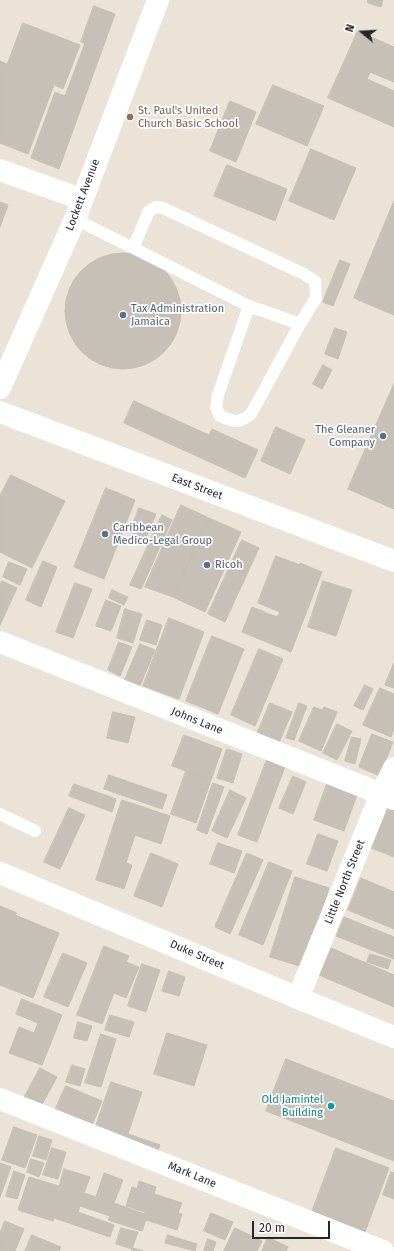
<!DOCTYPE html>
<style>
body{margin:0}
#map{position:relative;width:394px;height:1251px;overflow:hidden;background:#ebe3d7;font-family:"Fira Sans",sans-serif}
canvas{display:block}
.north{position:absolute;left:342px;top:12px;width:40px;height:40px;-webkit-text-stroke:3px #fff;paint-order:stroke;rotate:288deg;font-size:11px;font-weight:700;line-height:16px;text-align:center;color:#272727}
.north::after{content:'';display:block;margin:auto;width:14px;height:18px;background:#272727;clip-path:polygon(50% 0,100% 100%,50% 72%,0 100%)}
.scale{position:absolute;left:252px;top:1221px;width:78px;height:18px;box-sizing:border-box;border:2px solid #272727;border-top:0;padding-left:5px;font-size:12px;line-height:14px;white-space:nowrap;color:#272727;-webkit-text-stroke:3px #fff;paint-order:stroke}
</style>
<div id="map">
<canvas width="394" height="1251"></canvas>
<div class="north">N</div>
<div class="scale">20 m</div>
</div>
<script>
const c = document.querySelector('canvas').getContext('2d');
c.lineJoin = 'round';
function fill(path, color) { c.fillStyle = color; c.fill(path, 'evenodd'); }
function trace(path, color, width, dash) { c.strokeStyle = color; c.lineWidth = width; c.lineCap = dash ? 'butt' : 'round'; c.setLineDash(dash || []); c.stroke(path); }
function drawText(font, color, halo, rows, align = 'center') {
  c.font = font + ' "Fira Sans",sans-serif'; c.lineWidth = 3.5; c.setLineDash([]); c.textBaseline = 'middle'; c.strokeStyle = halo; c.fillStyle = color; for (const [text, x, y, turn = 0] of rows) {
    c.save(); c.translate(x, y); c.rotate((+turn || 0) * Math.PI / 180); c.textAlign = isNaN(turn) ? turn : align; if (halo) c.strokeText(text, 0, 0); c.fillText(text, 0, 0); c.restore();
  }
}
const building = new Path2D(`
 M368,0H383L381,7L368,3Z
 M94,6L115,14L59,169L31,158L55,92L65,96L85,43L81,42Z
 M23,23L80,45L63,89L54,85L28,154L0,143V61L7,64Z
 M358,31L394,47V82L370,72L367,79L394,91V127L328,98Z
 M273,85L324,106L307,146L256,124Z
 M230,101L256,112L236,162L210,151Z
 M311,149L356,168L334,220L289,201Z
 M227,165L287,189L275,221L214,196Z
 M394,201V315L354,298Z
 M0,202L8,205L0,227Z
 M65 311a58 58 0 1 1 116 0a58 58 0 1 1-116 0Z
 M340,260L350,264L333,306L323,302Z
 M335,328L347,332L338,359L325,354Z
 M323,365L332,370L322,389L313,384Z
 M394,384V509L348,489Z
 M134,401L209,435L212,429L258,450L245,478L124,423Z
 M276,427L305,440L290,474L261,461Z
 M11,475L65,501L32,568L0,552V496Z
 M106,488L135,500L104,579L74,567Z
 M181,505L209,518L173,597L145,587Z
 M139,508L156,514L146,538L130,532Z
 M162,515L172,520L141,589L130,585Z
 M209,518L241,532L205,612L173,597Z
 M242,540L259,548L225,622L208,614Z
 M276,556L300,565V563L322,572L291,652L242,632L252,607L277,617L280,612L258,603Z
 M43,561L57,567L41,607L26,600Z
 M9,562L27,569L20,585L3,577Z
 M2,581L17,588L0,625V586Z
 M323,581L352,590L336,636L308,627Z
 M75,583L92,589L73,638L56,632Z
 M112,590L128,597L124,605L109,598Z
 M106,600L121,606L111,631L96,626Z
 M125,609L142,614L133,643L117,638Z
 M169,618L204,632L179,699L143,686Z
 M147,620L162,625L156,645L140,640Z
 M212,636L244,649L218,714L186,701Z
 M119,642L132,647L120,676L108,670Z
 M140,644L155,650L139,688L124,682Z
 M259,649L283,659L255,726L231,715Z
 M394,663V688L385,685Z
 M365,685L373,689L363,710L354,706Z
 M380,688L394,694V729L391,737L363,725Z
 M270,703L292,712L279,743L257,734Z
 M299,703L307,706L294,740L286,738Z
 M314,707L322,710L324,707L337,712L321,751L299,741Z
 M113,712L135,717L128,743L107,738Z
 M337,724L352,731L337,760L323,753Z
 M372,734L393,742L380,776L359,767Z
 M184,735L222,749L211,780L172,766Z
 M352,737L361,739L355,764L345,761Z
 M227,749L242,754L233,783L217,778Z
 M268,757L286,764L257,842L238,835Z
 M186,771L211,780L196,823L171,814Z
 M109,775L167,795L162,809L104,789Z
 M293,776L306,782L293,814L279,808Z
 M213,783L224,787L207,834L197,830Z
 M74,784L116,799L112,812L69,796Z
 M327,784L357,795L344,831L314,820Z
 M230,790L246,798L227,838L212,831Z
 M122,800L170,816L161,844L135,835L126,863L132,865L124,889L96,880Z
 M386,802L394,805V857L369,847Z
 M69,808L85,815L60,869L44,862Z
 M318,834L338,841L327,871L307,864Z
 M218,843L242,851L234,873L210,864Z
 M151,853L178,864L162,907L134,896Z
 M247,853L263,860L230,934L215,927Z
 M269,862L292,871L263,945L239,935Z
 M295,877L329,888L303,967L270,957Z
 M361,878L394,892V929L348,910Z
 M0,906L17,913L15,915L59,933L33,998L0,985Z
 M344,917L394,937V959L336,936Z
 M104,946L129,956L126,962L139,967L126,998L114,993L102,1024L77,1015Z
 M331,948L394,975V1007L319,975Z
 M63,953L87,963L68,1007L44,997Z
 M370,954L391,960L388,969L367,962Z
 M142,964L160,970L146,1012L128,1006Z
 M169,971L185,977L179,996L162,991Z
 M22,999L62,1015L42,1065L9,1053L19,1027L34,1033L38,1023L16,1014Z
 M110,1015L134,1022L129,1037L105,1030Z
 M78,1022L92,1026L87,1041L74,1038Z
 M167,1033L207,1045L194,1086L154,1074Z
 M101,1034L116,1039L101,1087L85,1083Z
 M286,1059L394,1101V1161L266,1111Z
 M72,1065L85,1069L80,1086L66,1082Z
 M40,1068L57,1077L33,1121L24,1098Z
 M111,1082L142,1092L128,1134L160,1145L152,1168L91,1141Z
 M66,1086L102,1101L86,1140L49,1123Z
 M14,1127L37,1135L25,1168L2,1160Z
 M39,1136L52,1140L46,1160L33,1156Z
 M52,1148L66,1152L58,1179L43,1175Z
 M336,1148L389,1168L365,1232L312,1212Z
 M31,1159L44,1163L39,1177L27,1172Z
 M0,1163L11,1167L0,1197Z
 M64,1169L90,1177L84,1193L96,1197L104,1173L123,1180L114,1203L145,1214V1212L126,1206L132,1187L137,1189L139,1181L156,1187L154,1194L182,1203L178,1213L182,1214L177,1230L146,1220L142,1231L108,1220L110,1216L80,1206L78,1212L114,1225L110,1237L54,1218L53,1221L18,1210L29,1177L59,1186Z
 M14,1171L25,1175L17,1199L6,1196Z
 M391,1172L394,1173V1199L383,1195Z
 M211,1213L233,1222L225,1240L204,1231Z
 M5,1221L24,1229L15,1251H0V1233Z
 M121,1228L138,1232L132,1249L116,1244Z
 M235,1228L262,1241L257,1251H224Z
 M32,1235L61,1247L59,1251H25Z
 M168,1235L197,1244L195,1251L165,1243Z
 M268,1237L288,1247L286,1251H262Z
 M208,1239L216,1242L213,1251H204Z
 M133,1248L143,1251H132Z`);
fill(building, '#c6c0b7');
trace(building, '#c6bfb1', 1);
trace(new Path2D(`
 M75,219L249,306L300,324L316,298L315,281L304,274L163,208L156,207L149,211L133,248
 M249,306L218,395L216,407L220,416C235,422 238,424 251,414L300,324
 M0,814L35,831`), '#fff', 12);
trace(new Path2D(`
 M0,170L81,199
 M0,388L75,219L158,0
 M0,642L394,799
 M298,998L381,794L394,768
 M0,1099L383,1251`), '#fff', 22);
trace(new Path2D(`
 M0,412L394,561
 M0,873L298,998L394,1037`), '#fff', 22);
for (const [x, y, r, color] of [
 [130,117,4,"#8d6e63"],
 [123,315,4,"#5c6f8a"],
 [383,436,4,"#5c6f8a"],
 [105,534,4,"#5c6f8a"],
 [207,565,4,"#5c6f8a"],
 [331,1106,4,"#0f9aa8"]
]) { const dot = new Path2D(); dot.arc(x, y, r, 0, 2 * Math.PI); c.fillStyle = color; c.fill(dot); trace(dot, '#fff', 1.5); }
drawText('11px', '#785e54', '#fff', [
 ["St. Paul's United",138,111],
 ["Church Basic School",138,124]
], 'left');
drawText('11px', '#272727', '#fff', [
 ["Lockett Avenue",83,195,-69],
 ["East Street",197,487,21],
 ["Johns Lane",197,721,22],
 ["Little North Street",345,882,-68],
 ["Duke Street",197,955,23],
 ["Mark Lane",192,1175,22]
]);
drawText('11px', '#4e5e75', '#fff', [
 ["Tax Administration",131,309],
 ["Jamaica",131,322],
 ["The Gleaner",375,430,"right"],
 ["Company",375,443,"right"],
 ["Caribbean",113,528],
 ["Medico-Legal Group",113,541],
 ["Ricoh",215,565]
], 'left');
drawText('11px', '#0d838f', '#fff', [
 ["Old Jamintel",323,1100],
 ["Building",323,1113]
], 'right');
</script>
